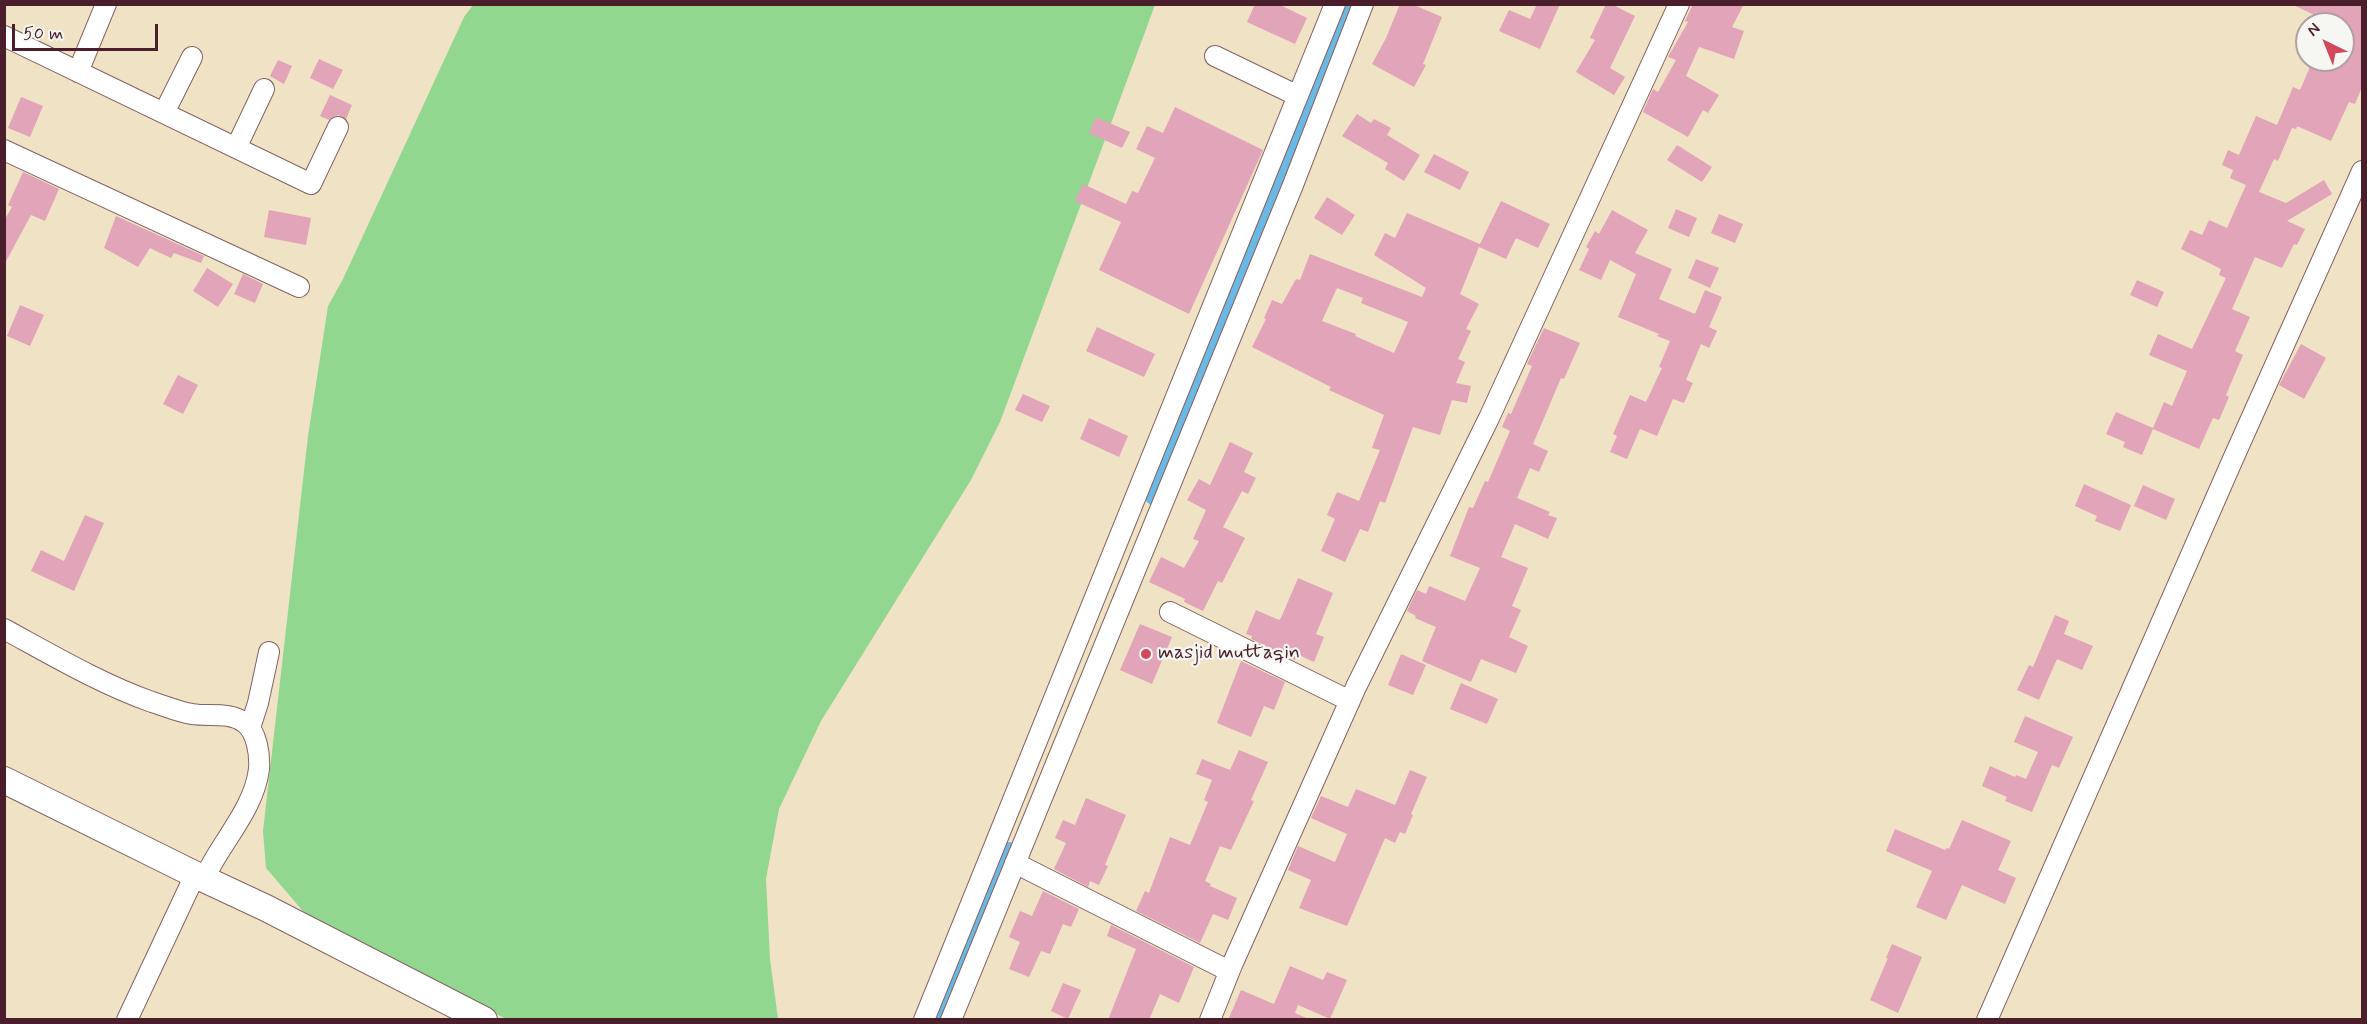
<!DOCTYPE html>
<style>
body{margin:0}
#map{position:relative;width:2367px;height:1024px;overflow:hidden;background:#f0e2c5;font-family:Mynerve,sans-serif}
canvas{display:block}
.frame{position:absolute;inset:0;border:6px solid #4a1f2b;pointer-events:none}
.north{position:absolute;left:2295px;top:12px;width:60px;height:60px;box-sizing:border-box;background:#f6f6f2;border:2px solid #b1a0a2;border-radius:50%;rotate:317deg;font-size:16px;font-weight:700;line-height:24px;text-align:center;color:#4a1f2b}
.north::after{content:'';display:block;margin:auto;width:21px;height:27px;background:#d1495b;clip-path:polygon(50% 0,100% 100%,50% 72%,0 100%)}
.scale{position:absolute;left:12px;top:24px;width:146px;height:27px;box-sizing:border-box;border:3px solid #4a1f2b;border-top:0;padding-left:8px;font-size:18px;line-height:21px;white-space:nowrap;color:#4a1f2b;-webkit-text-stroke:4px #f6f6f2;paint-order:stroke}
</style>
<div id="map">
<canvas width="2367" height="1024"></canvas>
<div class="frame"></div>
<div class="north">N</div>
<div class="scale">50 m</div>
</div>
<script>
const c = document.querySelector('canvas').getContext('2d');
c.lineJoin = 'round';
function fill(path, color) { c.fillStyle = color; c.fill(path, 'evenodd'); }
function trace(path, color, width, dash) { c.strokeStyle = color; c.lineWidth = width; c.lineCap = dash ? 'butt' : 'round'; c.setLineDash(dash || []); c.stroke(path); }
function drawText(font, color, halo, rows, align = 'center') {
  c.font = font + ' Mynerve,sans-serif'; c.lineWidth = 4.5; c.setLineDash([]); c.textBaseline = 'middle'; c.strokeStyle = halo; c.fillStyle = color; for (const [text, x, y, turn = 0] of rows) {
    c.save(); c.translate(x, y); c.rotate((+turn || 0) * Math.PI / 180); c.textAlign = isNaN(turn) ? turn : align; if (halo) c.strokeText(text, 0, 0); c.fillText(text, 0, 0); c.restore();
  }
}
fill(new Path2D(`
 M473,5H1155L1000,422L971,480L821,721L779,809L766,879L770,959L778,1019H506L308,917L266,868L263,831L308,436L328,306L343,279L464,17Z`), '#92d790');
trace(new Path2D(`
 M1159,490L1205,367L1351,4
 M939,1020L1007,859`), '#6ab8e4', 34);
fill(new Path2D(`
 M1255,4H1278L1307,18L1295,44L1247,22Z
 M1400,4H1412L1442,17L1423,64L1426,65L1414,87L1372,64L1386,38Z
 M1537,4H1560L1540,49L1499,31L1509,10L1530,19Z
 M1606,4H1611L1635,16L1610,68L1625,77L1614,95L1576,72L1595,40L1590,38Z
 M1693,4H1744L1732,27L1744,31L1734,59L1699,47L1686,76L1719,95L1708,113L1703,110L1688,137L1643,112L1653,89L1658,92L1676,60L1668,57L1688,22L1685,21Z
 M2291,4H2362V87L2355,104L2349,102L2331,141L2297,126L2296,129L2292,128L2278,161L2274,159L2259,192L2286,203L2324,180L2332,194L2287,221L2305,229L2297,245L2294,244L2282,268L2255,257L2232,309L2250,317L2235,351L2243,355L2226,395L2229,397L2219,420L2213,418L2199,449L2153,429L2142,455L2123,447L2125,442L2106,434L2116,412L2153,428L2164,402L2172,406L2187,371L2149,355L2158,334L2192,349L2226,278L2219,275L2221,269L2181,249L2190,230L2202,235L2209,220L2227,228L2246,185L2230,178L2233,170L2222,165L2228,150L2239,155L2256,116L2277,125L2293,87L2300,90L2313,60H2343V24H2320L2323,19Z
 M319,59L343,70L333,89L310,78Z
 M278,60L292,66L284,84L270,76Z
 M330,95L352,105L346,119L338,115L329,120L320,116Z
 M21,97L43,106L30,137L8,128Z
 M1175,107L1263,150L1189,314L1099,270L1121,222L1075,201L1083,184L1126,204L1132,191L1138,193L1155,158L1136,149L1147,126L1163,133Z
 M1357,114L1371,123L1374,119L1391,128L1387,135L1420,155L1404,181L1385,169L1388,163L1342,136Z
 M1096,117L1130,132L1122,148L1089,133Z
 M1677,145L1712,167L1702,182L1667,160Z
 M1434,154L1469,172L1460,190L1424,172Z
 M23,172L59,189L45,221L31,215L4,265V221L12,207L8,205Z
 M1327,197L1355,215L1342,235L1314,218Z
 M1501,201L1550,224L1538,248L1516,238L1506,259L1479,247L1460,294L1479,304L1466,329L1471,331L1458,359L1465,362L1456,383L1471,386L1467,403L1452,400L1440,435L1413,427L1385,503L1380,501L1368,532L1360,529L1345,562L1321,551L1335,519L1327,515L1337,492L1359,501L1380,450L1372,448L1384,415L1329,390L1331,387L1252,347L1266,319L1264,318L1272,300L1282,304L1296,279L1300,280L1310,254L1422,297L1426,288L1374,255L1385,233L1395,238L1407,213L1480,244ZM1337,288L1363,298L1361,303L1408,322L1394,353L1355,336L1356,334L1322,321Z
 M1676,209L1697,218L1689,237L1668,228Z
 M269,210L311,218L306,245L264,237Z
 M1612,210L1648,230L1635,253L1672,269L1659,299L1695,314L1705,290L1722,297L1709,327L1717,331L1709,348L1701,344L1686,380L1693,383L1684,403L1673,399L1657,436L1640,429L1627,459L1610,452L1617,436L1613,434L1630,395L1646,402L1662,368L1659,367L1670,341L1657,336L1659,334L1618,317L1636,274L1610,260L1601,280L1579,270L1589,249L1586,247L1595,231L1599,234Z
 M1719,214L1743,224L1735,243L1711,233Z
 M116,216L204,256L201,263L174,253L171,258L150,248L138,267L104,248Z
 M1696,259L1719,268L1710,288L1688,278Z
 M207,268L233,284L218,307L193,291Z
 M243,274L263,284L255,303L234,294Z
 M2137,280L2164,292L2157,307L2130,295Z
 M20,305L44,315L30,346L7,336Z
 M1097,327L1155,354L1144,377L1086,351Z
 M1544,328L1580,343L1564,379L1561,378L1533,444L1548,451L1539,472L1530,468L1517,498L1550,512L1548,515L1557,518L1548,539L1515,524L1501,557L1528,568L1512,606L1521,610L1509,637L1528,646L1516,673L1481,659L1471,682L1422,661L1436,627L1415,618L1416,616L1407,611L1417,590L1426,594L1429,586L1465,601L1480,568L1450,556L1469,507L1473,508L1485,481L1488,482L1510,431L1502,427L1508,413L1511,414L1532,366L1527,364Z
 M2301,344L2326,358L2304,399L2279,385Z
 M178,375L198,385L183,414L163,404Z
 M1023,394L1050,406L1042,422L1015,410Z
 M1089,418L1128,436L1119,457L1080,439Z
 M1230,442L1253,453L1244,472L1256,478L1248,494L1242,491L1223,527L1245,538L1222,583L1218,581L1203,611L1184,602L1185,599L1149,582L1161,557L1184,568L1199,541L1193,539L1206,510L1187,500L1199,479L1210,485Z
 M2084,484L2131,505L2120,531L2095,521L2097,516L2075,506Z
 M2143,485L2175,499L2166,520L2134,506Z
 M85,515L104,523L74,591L31,571L41,550L64,561Z
 M1298,578L1333,593L1316,634L1324,637L1314,662L1297,654L1295,660L1251,639L1252,636L1246,634L1256,610L1279,620L1281,618Z
 M2055,615L2069,621L2064,634L2093,646L2082,670L2057,659L2039,700L2017,690L2029,665L2033,667Z
 M1140,624L1172,637L1152,684L1120,670Z
 M1401,654L1426,665L1413,695L1388,685Z
 M1241,661L1285,682L1274,710L1264,706L1251,737L1217,723Z
 M1461,683L1498,699L1487,724L1450,709Z
 M2025,716L2073,737L2059,768L2052,765L2032,812L2005,801L2007,797L1982,786L1990,766L2015,777L2016,775L2026,779L2038,752L2014,742Z
 M1239,750L1268,762L1251,800L1254,801L1231,850L1220,846L1205,881L1211,884L1210,886L1237,898L1228,920L1213,914L1200,943L1136,911L1145,891L1149,893L1170,837L1190,845L1208,802L1204,800L1212,780L1196,774L1202,759L1230,770Z
 M1410,770L1427,777L1411,814L1413,815L1405,834L1400,832L1395,843L1385,838L1347,926L1299,908L1311,880L1288,870L1298,846L1335,862L1347,834L1311,818L1321,796L1348,807L1356,789L1395,805Z
 M1086,798L1126,815L1105,865L1108,866L1099,885L1090,881L1088,887L1054,869L1066,843L1055,838L1063,820L1075,825Z
 M1962,820L2011,841L1998,870L2016,878L2005,904L1962,885L1946,920L1916,907L1932,871L1886,851L1895,829L1945,850L1947,848L1949,849Z
 M1043,891L1079,909L1071,927L1063,924L1050,954L1041,951L1029,977L1009,969L1020,942L1009,937L1020,911L1032,916Z
 M1111,925L1194,967L1179,1003L1160,994L1149,1020H1108L1136,949L1107,936Z
 M1892,944L1922,957L1898,1013L1870,1000L1888,958H1886Z
 M1290,966L1323,980L1327,972L1347,980L1330,1019L1298,1005L1295,1013L1311,1020H1228L1241,990L1274,1004Z
 M1063,983L1081,990L1068,1019L1051,1011Z`), '#e1a4b9');
const minor = new Path2D(`
 M4,36L311,184L338,127
 M1215,56L1298,96
 M78,72L106,4
 M164,113L192,57
 M236,148L264,89
 M4,150L299,287
 M1170,612L1350,701
 M4,629C52,655 101,684 152,702C165,706 178,712 192,714C209,717 229,711 245,723C257,732 260,755 259,769C254,810 220,843 204,879
 M250,728L258,703L269,652
 M1015,863L1229,971
 M127,1020L195,875
 M924,1020L1335,4
 M951,1020L1293,185L1363,4
 M1210,1020L1232,965L1356,687L1489,418L1679,4
 M1987,1020L2233,459L2362,171`);
const tertiary = new Path2D(`
 M4,780L204,879L266,908L484,1020`);
trace(minor, '#846361', 22);
trace(tertiary, '#846361', 28);
trace(minor, '#fff', 20);
trace(tertiary, '#fff', 26);
for (const [x, y, r, color] of [
 [1146,654,6,"#d1495b"]
]) { const dot = new Path2D(); dot.arc(x, y, r, 0, 2 * Math.PI); c.fillStyle = color; c.fill(dot); trace(dot, '#f6f6f2', 2); }
drawText('20px', '#4a1f2b', '#f6f6f2', [
 ["masjid muttaqin",1158,654]
], 'left');
</script>
